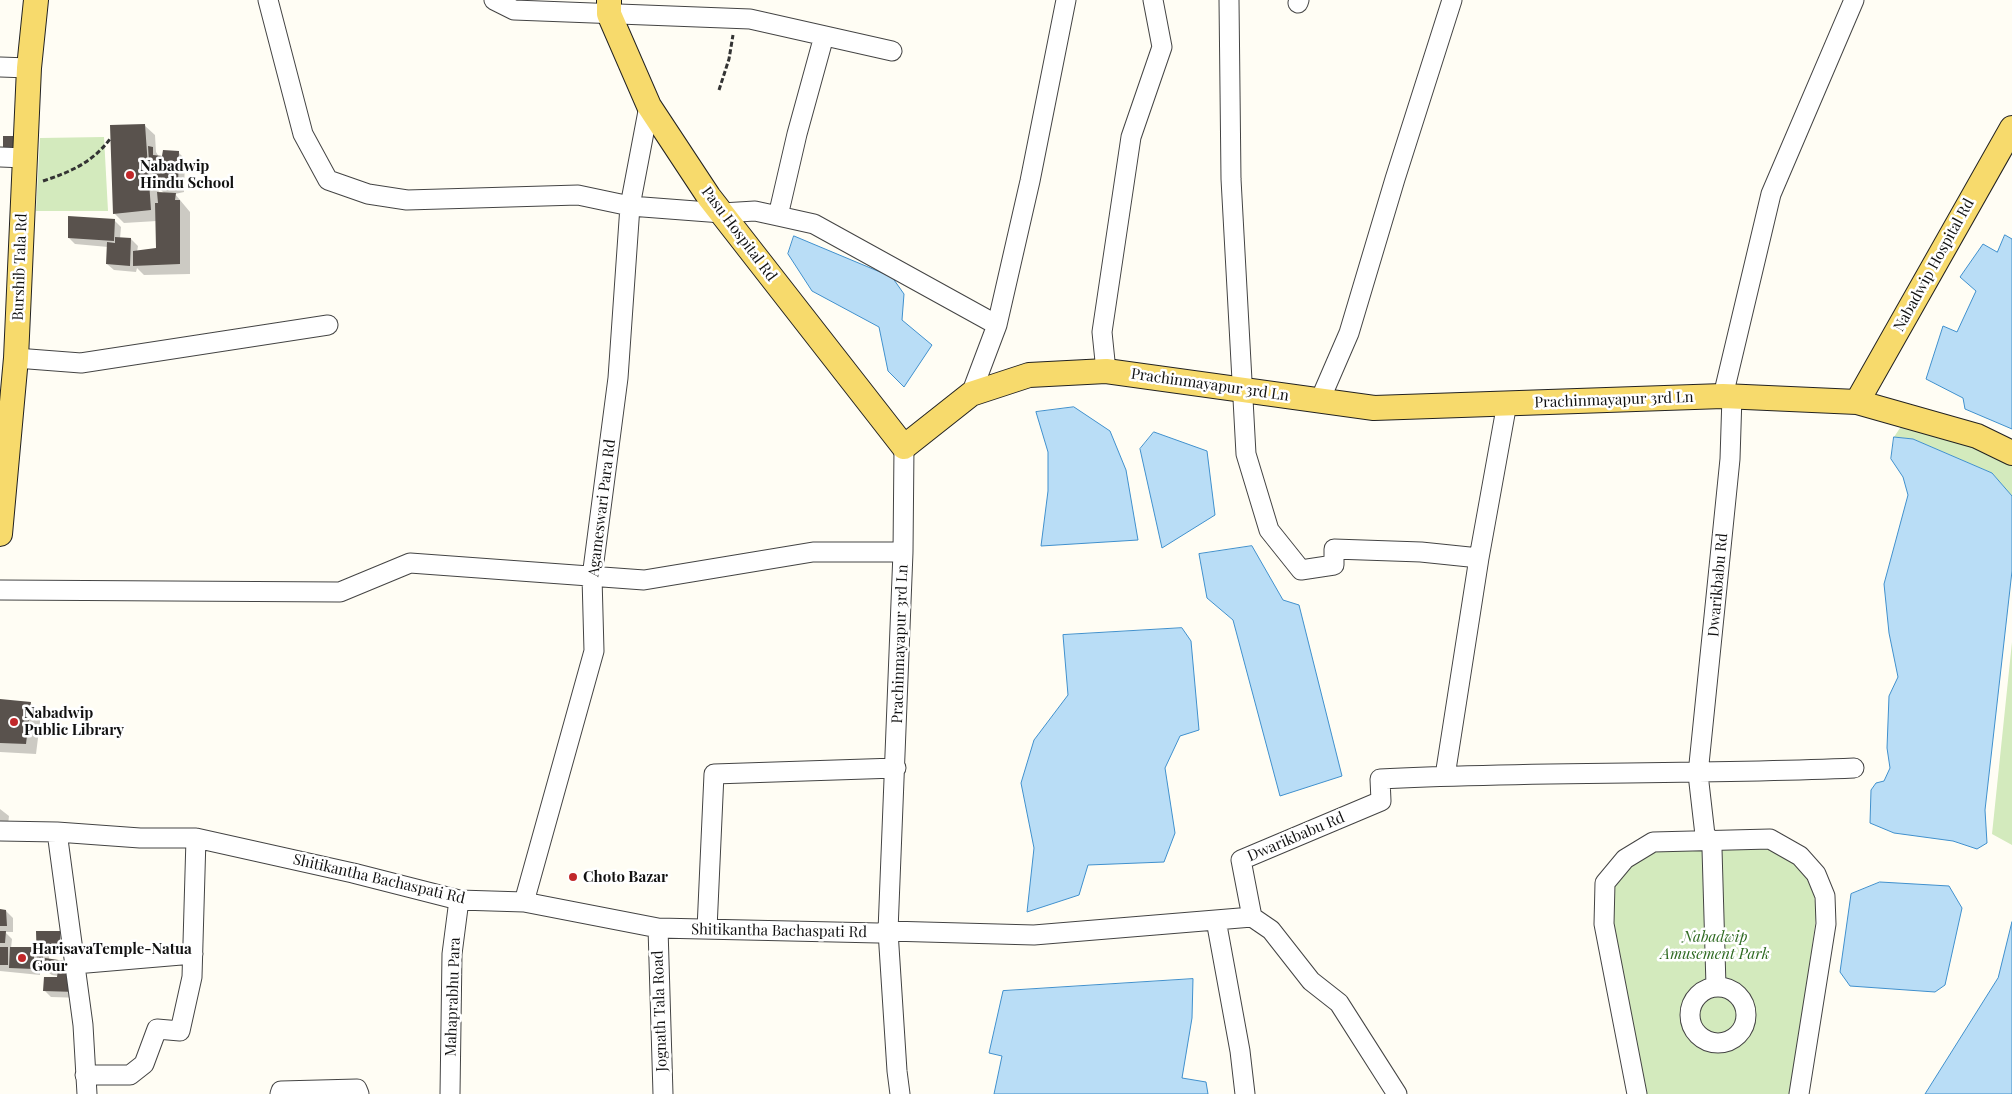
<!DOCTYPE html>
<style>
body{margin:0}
canvas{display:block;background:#fffdf4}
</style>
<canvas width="2012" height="1094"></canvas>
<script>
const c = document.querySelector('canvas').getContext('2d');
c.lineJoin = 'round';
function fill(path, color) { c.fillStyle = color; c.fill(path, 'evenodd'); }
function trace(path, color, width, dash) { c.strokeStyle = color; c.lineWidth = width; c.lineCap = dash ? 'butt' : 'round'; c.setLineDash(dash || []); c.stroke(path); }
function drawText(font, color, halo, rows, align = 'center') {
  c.font = font + ' "Playfair Display",serif'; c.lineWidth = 5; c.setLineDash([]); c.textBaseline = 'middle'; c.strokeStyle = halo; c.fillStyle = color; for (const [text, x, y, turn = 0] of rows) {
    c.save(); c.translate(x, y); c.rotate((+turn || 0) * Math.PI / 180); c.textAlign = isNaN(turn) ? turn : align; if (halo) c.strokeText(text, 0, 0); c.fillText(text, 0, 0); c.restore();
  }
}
fill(new Path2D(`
 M104,137L108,211H36L40,138Z
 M1904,422L2012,461V496L1992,473L1913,439L1894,437Z
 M2012,642V845L1992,834Z
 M1766,847L1792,859L1812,886L1817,911L1791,1094H1645L1613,924L1612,888L1631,864L1658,851Z`), '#d3eabd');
const water = new Path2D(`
 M2005,235L2012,239V429L1965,409L1963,398L1926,379L1943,326L1957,332L1976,291L1960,277L1983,244L1997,252Z
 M794,236L892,277L904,294L902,320L932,345L904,387L888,371L879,327L812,291L788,254Z
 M1074,407L1110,431L1126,470L1138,540L1041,546L1048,491V452L1036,412Z
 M1154,432L1207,451L1215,515L1162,548L1140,449Z
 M1894,437L1913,439L1992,473L2012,496V571L1985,810L1987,843L1977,849L1953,841L1894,833L1870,823L1871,790L1876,783L1884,781L1890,768L1887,748L1889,696L1898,677L1889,633L1884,584L1908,495L1903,477L1891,459Z
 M1252,546L1283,600L1299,605L1342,776L1280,796L1233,620L1207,598L1199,554Z
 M1182,628L1191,641L1199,730L1180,736L1165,768L1175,833L1164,862L1088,865L1079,895L1027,912L1034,848L1021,783L1034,740L1068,695L1063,635Z
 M1880,882L1949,886L1962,908L1945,985L1935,992L1850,986L1840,972L1851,894Z
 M2012,922V1094H1925L1998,978Z
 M1193,979L1192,1018L1182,1078L1206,1082L1208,1094H994L1002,1056L989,1053L1003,991Z`);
fill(water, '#b9ddf6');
trace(water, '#4090cd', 1);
fill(new Path2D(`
 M144,125L155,135L156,152L159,157L178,152L185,159L184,192L175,194L190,212V274L144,275L137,268L136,272L114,270L107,264L108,247L75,244L69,238L114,220L121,227L120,239H131L138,246L137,252L158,249L157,221L124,223L114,213ZM158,187L165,194L159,193Z
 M0,700L30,703L41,714L36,754L0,752Z
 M0,809L9,816L7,834L0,833Z
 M0,911H6L13,918V932H5L12,939L11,948H33L38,953L37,933L60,932L66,939V953H49V960L72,963L83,998L51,997L44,990L58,979V976L52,975L40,967V975L0,971Z`), '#0003');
fill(new Path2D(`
 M145,124L151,210L113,214L110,125Z
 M3,136H18V149H3Z
 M148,146L153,147V155L162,156L163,150L179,151L178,186L169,185L166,190H160L164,186H156L155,180H153L152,163H149Z
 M157,192L176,193L175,200H180V264L133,266V251L156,248L155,203H158Z
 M68,216L115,219L114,241L68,238Z
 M115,237L131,238L130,266L106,264L107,242L115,243Z
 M0,699L31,702L26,744L0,743Z
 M0,909L6,910L7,926H0Z
 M0,931H6L5,943H0Z
 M36,931H60V947H43V965L37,966Z
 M0,947H8V965H0Z
 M10,947H34V969L9,968Z
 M45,958L72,962L77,992L43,991L44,977H57L58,970L44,969Z`), '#59524d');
const minor = new Path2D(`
 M268,0L303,134L328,180L368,194L407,200L578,195L630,206L722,213L755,211L778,216L814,224L997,325
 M494,0L514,10L750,19L892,51
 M1229,0L1231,179L1246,454L1269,530L1301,570L1334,565V549L1421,552L1479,558
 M1298,3L1299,0
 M0,67L29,68
 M0,157L25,158
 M778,216L797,134L824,36
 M16,358L81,363L328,325
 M1106,371L1102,332L1131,137L1162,47L1153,0
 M971,394L997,325L1030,181L1066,0
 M1723,396L1771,194L1854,0
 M1320,400L1349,333L1395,179L1452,0
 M0,590L340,592L410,563L644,580L813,552H903
 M1445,776L1479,558L1507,403
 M0,831L57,832L140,838H196L353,873L459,900L524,902L658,928L878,933L888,931L1034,935L1252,917
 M57,832L83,1025L87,1094
 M524,902L594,651L592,577L618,378L630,206L649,106
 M1252,917L1241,860L1381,801L1380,779C1538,771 1696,775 1854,768
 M1252,917L1271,930L1311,981L1339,1003L1397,1094
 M1216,920L1240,1051L1245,1094
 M658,928L663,1094
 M707,929L714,774L896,768
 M75,964L193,954
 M1716,986L1712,849L1711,840L1705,835L1698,774L1730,459L1732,396
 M1690 1015a28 28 0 1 1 56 0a28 28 0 1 1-56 0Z
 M85,1075H130L144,1064L157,1029L180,1031L192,977L196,838
 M280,1094L281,1091L357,1089L359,1094
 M450,1094L452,954L459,900
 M900,1094L897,1071L888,931L903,552L904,447
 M1637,1094L1604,924L1605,883L1625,859L1653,842L1770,839L1800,856L1816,874L1825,896L1826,924L1799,1094`);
const major = new Path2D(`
 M609,0V14L649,106L709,197L904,447L971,394L1029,375L1106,371L1374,408L1723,396L1857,402L1977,436L2012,453
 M1857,402L2012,128
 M0,534L16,358L29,68L36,0`);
trace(minor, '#444', 21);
trace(major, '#222', 26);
trace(new Path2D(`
 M719,90L729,59L733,35
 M43,181C70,172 92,163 110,139`), '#333', 3, [5, 2.5]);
trace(minor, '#fff', 19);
trace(major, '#f7da6c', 24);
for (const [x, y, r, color] of [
 [130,175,5,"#c1282a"],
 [14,722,5,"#c1282a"],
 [573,877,5,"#c1282a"],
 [22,958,5,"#c1282a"]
]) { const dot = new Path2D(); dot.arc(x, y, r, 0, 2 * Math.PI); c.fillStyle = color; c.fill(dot); trace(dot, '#fff', 2); }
drawText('bold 15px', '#111', '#fff', [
 ["Nabadwip",140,166],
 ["Hindu School",140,183],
 ["Nabadwip",24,713],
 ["Public Library",24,730],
 ["Choto Bazar",583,877],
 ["HarisavaTemple-Natua",32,949],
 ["Gour",32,966]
], 'left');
drawText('15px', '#111', '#fff', [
 ["Pasu Hospital Rd",739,234,53],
 ["Nabadwip Hospital Rd",1934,265,-61],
 ["Burshib Tala Rd",20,267,-88],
 ["Prachinmayapur 3rd Ln",1210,385,8],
 ["Prachinmayapur 3rd Ln",1614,400,-2],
 ["Agameswari Para Rd",602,508,-83],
 ["Dwarikbabu Rd",1718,585,-85],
 ["Prachinmayapur 3rd Ln",900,644,-88],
 ["Dwarikbabu Rd",1296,837,-23],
 ["Shitikantha Bachaspati Rd",379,879,13],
 ["Shitikantha Bachaspati Rd",779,931,1],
 ["Mahaprabhu Para",453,997,-88],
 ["Jognath Tala Road",660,1011,-92]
]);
drawText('italic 15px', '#2d6920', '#fff', [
 ["Nabadwip",1715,937],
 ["Amusement Park",1715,954]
]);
</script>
